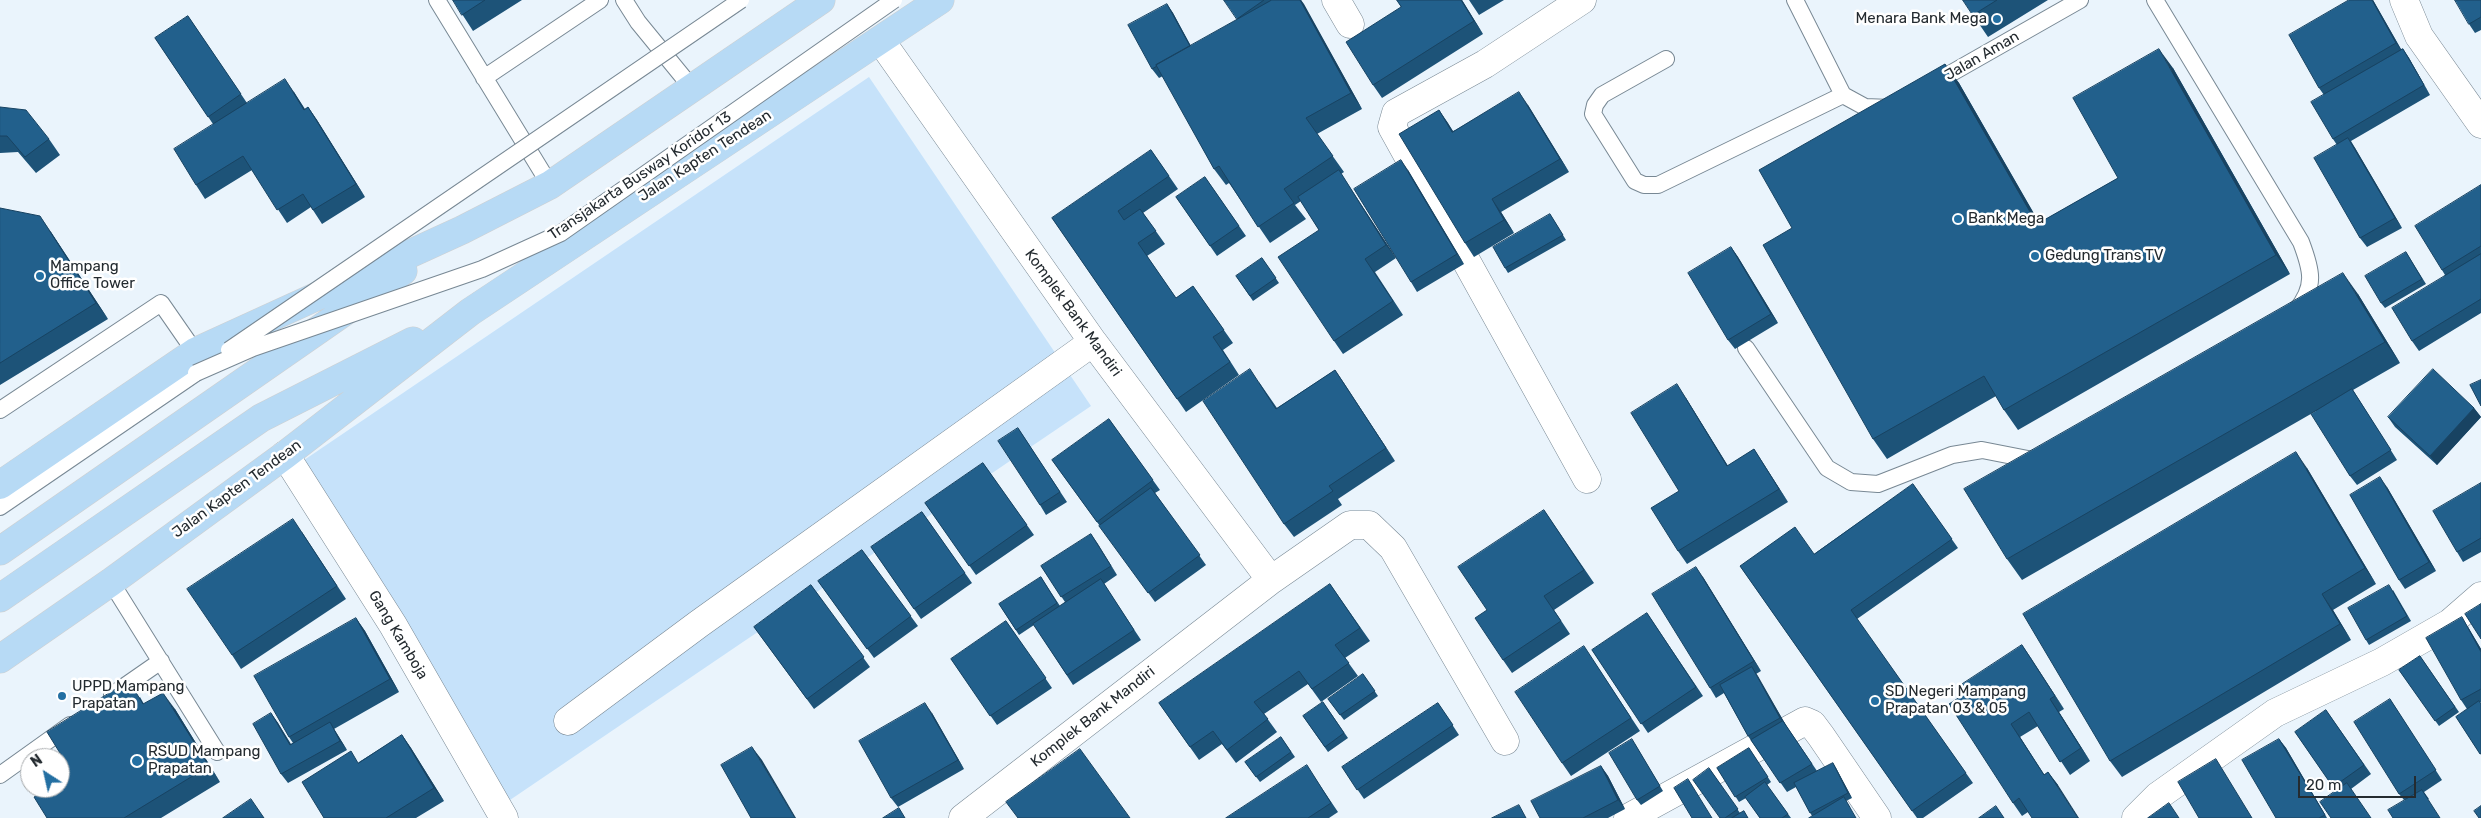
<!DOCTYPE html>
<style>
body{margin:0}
#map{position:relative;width:2481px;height:818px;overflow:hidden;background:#eaf4fc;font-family:Rubik,sans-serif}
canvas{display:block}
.north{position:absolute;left:20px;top:748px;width:50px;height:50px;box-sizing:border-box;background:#fff;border:1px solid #a7aaac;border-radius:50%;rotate:325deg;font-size:14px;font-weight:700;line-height:20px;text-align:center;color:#242b30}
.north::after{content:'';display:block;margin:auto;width:18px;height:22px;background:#236fa2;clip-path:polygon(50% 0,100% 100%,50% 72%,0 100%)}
.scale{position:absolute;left:2298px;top:776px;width:118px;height:22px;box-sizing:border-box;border:2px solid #242b30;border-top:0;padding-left:6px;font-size:15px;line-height:18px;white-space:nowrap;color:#242b30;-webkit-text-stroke:4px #fff;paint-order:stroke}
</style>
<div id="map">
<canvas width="2481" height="818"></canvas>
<div class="north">N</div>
<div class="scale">20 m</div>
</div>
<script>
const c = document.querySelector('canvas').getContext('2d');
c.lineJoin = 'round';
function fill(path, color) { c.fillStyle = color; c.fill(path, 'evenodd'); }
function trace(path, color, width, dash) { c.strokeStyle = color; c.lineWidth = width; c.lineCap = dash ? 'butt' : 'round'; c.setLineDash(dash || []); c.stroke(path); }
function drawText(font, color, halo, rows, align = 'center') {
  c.font = font + ' Rubik,sans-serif'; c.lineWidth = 5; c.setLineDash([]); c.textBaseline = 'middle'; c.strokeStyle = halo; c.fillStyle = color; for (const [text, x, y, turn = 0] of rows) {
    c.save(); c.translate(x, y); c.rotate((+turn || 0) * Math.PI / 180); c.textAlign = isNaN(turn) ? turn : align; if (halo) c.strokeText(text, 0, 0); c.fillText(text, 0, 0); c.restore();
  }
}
fill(new Path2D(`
 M869,77L1091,406L507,802L285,473Z`), '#c6e2fa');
const lane = new Path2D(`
 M437,0L550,185
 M624,0L638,22L692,88
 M1795,0L1843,95L1865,107L1891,108
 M2155,0L2301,242C2312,271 2316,286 2296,311
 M1666,59L1602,95L1595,105L1593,114L1635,181L1644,185H1658L1843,95
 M484,78L600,0
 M1934,83L2080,0
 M1746,348L1827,468L1851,482L1878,484L1952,455L1982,450L2033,460L2040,457
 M0,410L161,303L195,352
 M0,507L196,373
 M111,582L217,752
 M112,695L161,661
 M0,775L70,725`);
const street = new Path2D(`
 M1336,0L1350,24
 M1582,0L1485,64L1396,113L1392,127L1587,479
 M2404,0L2419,36L2481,124
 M881,41L1093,342L1271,580L1350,525H1369L1393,548L1505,741
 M285,455L393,625L504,818
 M568,721L700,623L1093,342
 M963,818L1271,580
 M1628,818L1805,721L1812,724L1821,736L1877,818
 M2136,818L2158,796L2275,713L2382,662L2450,623L2481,596`);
const primary = new Path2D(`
 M0,485L195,352L462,230L550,185L821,0
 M0,551L403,271
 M0,598L261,418L413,341
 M0,659L111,582L285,455L470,312L940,0`);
trace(lane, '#788894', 18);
trace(street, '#788894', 29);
trace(primary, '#cfd0d1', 29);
trace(lane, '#fff', 16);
trace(street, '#fff', 28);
trace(primary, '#b7daf5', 28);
const laneBridge = new Path2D(`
 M229,350L741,0
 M196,373L253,348L482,269L561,233L894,0`);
trace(laneBridge, '#788894', 18, []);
trace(laneBridge, '#fff', 16);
fill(new Path2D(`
 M453,0H522L473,31Z
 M1224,0H1301L1362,109L1317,134L1344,172L1341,174L1396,258L1375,272L1403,315L1343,354L1334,341L1319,230L1301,201L1295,205L1306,219L1270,243L1229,183L1226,185L1214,169L1163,76L1159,78L1152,69L1167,4L1173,13L1191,46L1238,19Z
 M1397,0H1462L1483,34L1382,98L1373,85L1401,7Z
 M1469,0H1504L1479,15Z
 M1963,0H2048L1988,37L1973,15Z
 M2373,0L2401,49H2403L2409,58L2430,95L2351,141L2402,228L2367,247L2360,238L2337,145L2333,139L2324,95L2319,88Z
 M2481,0V30L2475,33L2469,24Z
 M188,16L247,103L294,92L305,109L308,107L317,120L365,197L322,224L311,207L287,223L252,170L205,199L196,185L213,124L155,38Z
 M1945,64L1959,83L2039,223L2118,178L2173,68L2290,274L2018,430L2004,410L1996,396L1887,459L1873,439L1792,228Z
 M1528,105L1569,172L1501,212L1514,233L1474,257L1465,243L1439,110L1453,131Z
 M0,107L49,139L60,155L36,173L18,152L0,153Z
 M1151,150L1178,189L1143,213L1165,244L1147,256L1176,298L1193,286L1233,343L1223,350L1239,375L1186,412L1052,218Z
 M1408,170L1464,264L1417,292L1411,282Z
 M1205,177L1246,236L1217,256L1176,197Z
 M2481,185V313L2419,351L2412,341L2445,275L2442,270Z
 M0,208L51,232L108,319L0,385Z
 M1550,214L1566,240L1508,273L1505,268Z
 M1731,247L1738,257L1778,323L1735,349L1728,340Z
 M2406,252L2426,284L2385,308L2381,303Z
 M1262,258L1279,283L1253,301L1236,276Z
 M2358,294L2400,363L2353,390L2397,460L2357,485L2350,476L2316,411L2022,580L2007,559Z
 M1335,370L1395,461L1338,499L1342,505L1294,537L1284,524L1259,382L1277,408Z
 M1686,398L1728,466L1754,449L1763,463L1788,502L1687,564L1678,551L1679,491Z
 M2474,408L2481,417L2437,465L2395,427L2388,417Z
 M1109,419L1160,490L1155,493L1206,565L1155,602L1052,460Z
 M1018,428L1067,502L1046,515L1040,505Z
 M983,463L1034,535L976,575L925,503Z
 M2307,468L2376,584L2333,610L2351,640L2122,777L2110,761Z
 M2481,483V552L2463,562L2457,552Z
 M1913,484L1958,548L1857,619L1973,783L1923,818H1917L1740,566L1814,554Z
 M2387,487L2436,571L2405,589L2399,580Z
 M1544,510L1594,583L1554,610L1570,634L1512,673L1503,660L1487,610Z
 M922,512L972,583L921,619L871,547Z
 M302,532L346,599L241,669L232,655Z
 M1091,534L1117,575L1104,584L1141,640L1073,685L1034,625L1019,635L999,604L1041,577L1060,606L1065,602L1041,566Z
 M862,550L918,626L874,658L818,581Z
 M1703,577L1761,671L1756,674L1787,727L1817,771L1833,763L1836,768L1852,798L1846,801L1850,807L1812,816L1796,787L1787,792L1748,736L1724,693L1716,698L1710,688Z
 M1330,584L1370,641L1345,658L1358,676L1321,702L1308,684L1264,714L1277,732L1236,763L1222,744L1199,760L1159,703Z
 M811,585L870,667L814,709L754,627Z
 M2393,590L2411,621L2369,645L2366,640Z
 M1647,613L1703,696L1648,733L1592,650Z
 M356,618L365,631L399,692L334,729L347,750L288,783L281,774L271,713L278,723L291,744L293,743L289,737Z
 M1006,621L1052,688L997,725L951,659Z
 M2468,627L2481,649V702L2480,703L2481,704V755L2456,717L2467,709L2461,700Z
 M2022,645L2064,709L2059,712L2090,761L2070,775L2038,726L2020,737L2044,775L2048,772L2058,785L2028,812L2022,816L2013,803L1966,693Z
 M2420,656L2459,712L2439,726L2399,670Z
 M1593,660L1640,731L1571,776L1562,763Z
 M1363,674L1378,696L1344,720L1328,699Z
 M140,697L144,704L175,709L220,782L161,818H47L49,789L63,758Z
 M2390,699L2442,780L2424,792L2429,799L2404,800L2399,794Z
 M1323,702L1348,738L1328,752L1303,716Z
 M1438,703L1459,735L1364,799L1342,767Z
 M2326,710L2371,774L2351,789L2336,791L2295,732Z
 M932,713L964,769L898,807L891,798Z
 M402,735L411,748L444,801L416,818H324L359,762Z
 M1281,737L1295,757L1260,782L1245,762Z
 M2279,739L2286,748L2327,818H2276Z
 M1635,744L1663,791L1641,805L1637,800Z
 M1749,748L1771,782L1767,785L1791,818H1760L1746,798L1739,802L1717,768Z
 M1601,766L1608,776L1625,809L1608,818H1540Z
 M1709,768L1740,813L1744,811L1748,818H1720Z
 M1313,775L1338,812L1329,818H1226Z`), '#1d5378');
fill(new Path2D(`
 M1300,0H1301L1304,4L1362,109L1351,93Z
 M1461,0H1462L1483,34L1474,21Z
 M2372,0H2373L2403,53L2396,43Z
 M1167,4L1173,13L1197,58L1191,48Z
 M2159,49L2173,68L2290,274L2276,255Z
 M2403,49L2409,58L2430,95L2424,85Z
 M1945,64L1959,83L2051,243L2037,224Z
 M285,79L294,92L313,123L304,110Z
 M1519,92L1528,105L1569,172L1560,159Z
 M308,107L317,120L365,197L356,184Z
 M1439,110L1448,123L1461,145L1452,132Z
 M2348,138L2355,148L2402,228L2395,218Z
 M1401,160L1408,170L1464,264L1457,254Z
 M1339,170L1348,184L1396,258L1386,245Z
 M1492,199L1501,212L1514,233L1504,220Z
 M40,216L51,232L108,319L96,303Z
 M1731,247L1738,257L1778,323L1771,314Z
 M2343,273L2358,294L2400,363L2385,342Z
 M1335,370L1344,383L1395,461L1386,448Z
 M1677,384L1686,398L1736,479L1727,466Z
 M2474,408L2481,417L2437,465L2430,456Z
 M1754,449L1763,463L1788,502L1779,489Z
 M2296,452L2307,468L2376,584L2365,568Z
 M2380,477L2387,487L2436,571L2429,562Z
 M1091,534L1098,544L1117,575L1111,566Z
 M1696,567L1703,577L1761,671L1754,661Z
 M2322,594L2333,610L2351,640L2340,624Z
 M2462,617L2468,627L2481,649V652Z
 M356,618L365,631L399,692L390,679Z
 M2022,645L2031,658L2064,709L2055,696Z
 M1752,667L1758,676L1787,727L1819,774L1780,718Z
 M163,693L175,709L220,782L209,766Z
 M2050,699L2059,712L2090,761L2081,748Z
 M925,703L932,713L964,769L958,760Z
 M271,713L278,723L296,754L290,745Z
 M330,722L336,732L347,750L340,741Z
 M2011,724L2020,737L2053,788L2044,775Z
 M402,735L411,748L444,801L434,788Z
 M2279,739L2286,748L2327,818L2325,815Z
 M752,747L762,760L796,818H795Z
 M1833,763L1836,768L1852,798L1848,793Z
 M1601,766L1608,776L1625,809L1618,800Z
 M2048,772L2058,785L2079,818H2078Z`), '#184362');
const building = new Path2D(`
 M453,0H485L462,15Z
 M1224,0H1264L1237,19Z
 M1272,0H1300L1351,93L1306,118L1333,156L1284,189L1294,203L1258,227L1219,166L1214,169L1156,65Z
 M1397,0H1461L1474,21L1373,85L1346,42L1401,7Z
 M1963,0H1997L1973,15Z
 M2349,0H2372L2396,43L2319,88L2289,35Z
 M2455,0H2481V17L2469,24Z
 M1167,4L1190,46L1156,65L1157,66L1152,69L1128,25Z
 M188,16L241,94L208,117L155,38Z
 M2159,49L2276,255L2004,410L1984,376L1873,439L1763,245L1792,228L1759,170L1945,64L2037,224L2118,178L2073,98Z
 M2403,49L2424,85L2333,139L2311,102Z
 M285,79L304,110L308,107L356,184L313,210L303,194L277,210L243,156L196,185L174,149Z
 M1519,92L1560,159L1492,199L1504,220L1465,243L1399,134L1439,110L1452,132Z
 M0,107L26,110L49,139L25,157L7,136H0Z
 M2348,138L2395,218L2360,238L2314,158Z
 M1151,150L1169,176L1118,211L1124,220L1140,209L1156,231L1138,243L1176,298L1193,286L1224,330L1213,337L1230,362L1177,399L1052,218Z
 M1401,160L1457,254L1411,282L1354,189Z
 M1339,170L1386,245L1365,259L1393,301L1334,341L1278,257L1319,230L1298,197Z
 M1205,177L1239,226L1210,246L1176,197Z
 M2481,185V246L2442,270L2415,226Z
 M0,208L40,216L96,303L0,363Z
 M1550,214L1563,235L1505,268L1493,247Z
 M1731,247L1771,314L1728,340L1688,273Z
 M2406,252L2422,279L2381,303L2365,276Z
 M2481,254V299L2412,341L2392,308Z
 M1262,258L1276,278L1250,296L1236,276Z
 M2343,273L2385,342L2007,559L1964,489Z
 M1250,369L1276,409L1335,370L1386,448L1329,486L1333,491L1284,524L1203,401Z
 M2433,369L2474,408L2430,456L2388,417Z
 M2481,380V406L2470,385Z
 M1677,384L1727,466L1754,449L1779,489L1678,551L1651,508L1679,491L1631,413Z
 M2352,389L2391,450L2350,476L2311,414Z
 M1109,419L1153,480L1097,522L1052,460Z
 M1018,428L1060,492L1040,505L998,441Z
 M2296,452L2365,568L2322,594L2340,624L2110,761L2023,614Z
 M983,463L1027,525L969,566L925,503Z
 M2380,477L2429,562L2399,580L2350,495Z
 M2481,483V538L2457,552L2433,511Z
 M1913,484L1952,539L1851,610L1966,773L1912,811L1740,566L1795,527L1814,554Z
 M1151,488L1200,555L1148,593L1099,526Z
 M1544,510L1584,570L1544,596L1561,621L1503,660L1475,618L1487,610L1458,567Z
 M922,512L965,573L914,609L871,547Z
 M293,519L337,586L232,655L187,589Z
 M1091,534L1111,566L1061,597L1041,566Z
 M862,550L911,616L867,649L818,581Z
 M1696,567L1754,661L1710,688L1652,594Z
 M1041,577L1057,603L1016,630L999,604Z
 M1101,579L1134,630L1067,675L1033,624Z
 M1330,584L1360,628L1335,645L1349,663L1312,689L1299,671L1254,702L1268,719L1227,750L1213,731L1190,747L1159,703Z
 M811,585L864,657L807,699L754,627Z
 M2389,585L2407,616L2366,640L2348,608Z
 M2481,604V639L2465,614Z
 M1647,613L1696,687L1641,724L1592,650Z
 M2462,617L2481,652V689L2461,700L2426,638Z
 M356,618L390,679L289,737L254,676Z
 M1006,621L1046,678L990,716L951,659Z
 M2022,645L2055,696L2050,699L2081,748L2060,762L2029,712L2011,724L2044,775L2048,772L2078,818H2032L2019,798L2013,803L1949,704L1966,693L1961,685Z
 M1584,646L1631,718L1562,763L1515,692Z
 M2420,656L2455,707L2435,721L2399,670Z
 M1752,667L1780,718L1748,736L1720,685Z
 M1363,674L1375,691L1340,715L1328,699Z
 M129,681L143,704L163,693L209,766L124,818H47L34,797L49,789L48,788H60V760L63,758L47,732Z
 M2390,699L2436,770L2399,794L2354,722Z
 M2479,701L2481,704V753L2480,754L2456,717Z
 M1323,702L1344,733L1325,747L1303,716Z
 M925,703L958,760L891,798L859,741Z
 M1438,703L1453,725L1357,790L1342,767Z
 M2326,710L2364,765L2333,787L2295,732Z
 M271,713L290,745L330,722L340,741L281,774L253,724Z
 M1783,721L1812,764L1780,783L1751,740Z
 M402,735L434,788L386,818H324L302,782L351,751L358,763Z
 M1281,737L1291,752L1256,777L1245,762Z
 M1632,739L1660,786L1637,800L1609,753Z
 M2279,739L2325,815L2319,818H2276L2242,760Z
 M752,747L795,818H751L721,765Z
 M1749,748L1768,777L1735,797L1717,768Z
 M1080,749L1130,818H1018L1006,802Z
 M2216,759L2252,818H2199L2178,782Z
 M1833,763L1848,793L1810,813L1794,783Z
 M1307,765L1331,803L1308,818H1226Z
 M1601,766L1618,800L1583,818H1540L1531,801Z
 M1709,768L1738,809L1725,818H1720L1693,780Z
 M1688,779L1712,818H1692L1674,788Z
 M1765,782L1788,814L1782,818H1760L1745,797Z
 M2347,783L2371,818H2331L2320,802Z
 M2422,790L2440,818H2393L2388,810Z
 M1844,797L1856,818H1809Z
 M251,799L264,818H223Z
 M2169,803L2179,818H2148Z
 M1519,805L1526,818H1492Z
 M1996,806L2004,818H1979Z
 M2481,806V818H2479L2474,811Z
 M899,808L905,818H883Z
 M1744,811L1748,818H1732Z`);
fill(building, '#22608c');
trace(building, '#184362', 1);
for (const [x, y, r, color] of [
 [1997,19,5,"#236fa2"],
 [1958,219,5,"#236fa2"],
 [2035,256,5,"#236fa2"],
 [40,276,5,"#236fa2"],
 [62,696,5,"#236fa2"],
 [1875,701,5,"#236fa2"],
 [137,761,6,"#236fa2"]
]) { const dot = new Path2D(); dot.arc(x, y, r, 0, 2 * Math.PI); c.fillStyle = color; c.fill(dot); trace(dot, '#fff', 2); }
drawText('15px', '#242b30', '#fff', [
 ["Menara Bank Mega",1987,19,"right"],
 ["Bank Mega",1968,219],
 ["Gedung Trans TV",2045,256],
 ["Mampang",50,267],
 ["Office Tower",50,284],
 ["UPPD Mampang",72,687],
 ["Prapatan",72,704],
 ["SD Negeri Mampang",1885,692],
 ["Prapatan 03 & 05",1885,709],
 ["RSUD Mampang",148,752],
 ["Prapatan",148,769]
], 'left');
drawText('15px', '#242b30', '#fff', [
 ["Jalan Aman",1982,56,-30],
 ["Jalan Kapten Tendean",705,156,-33],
 ["Transjakarta Busway Koridor 13",640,176,-34],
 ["Komplek Bank Mandiri",1073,313,54],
 ["Jalan Kapten Tendean",237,489,-36],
 ["Gang Kamboja",398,635,59],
 ["Komplek Bank Mandiri",1093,717,-38]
]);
</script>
